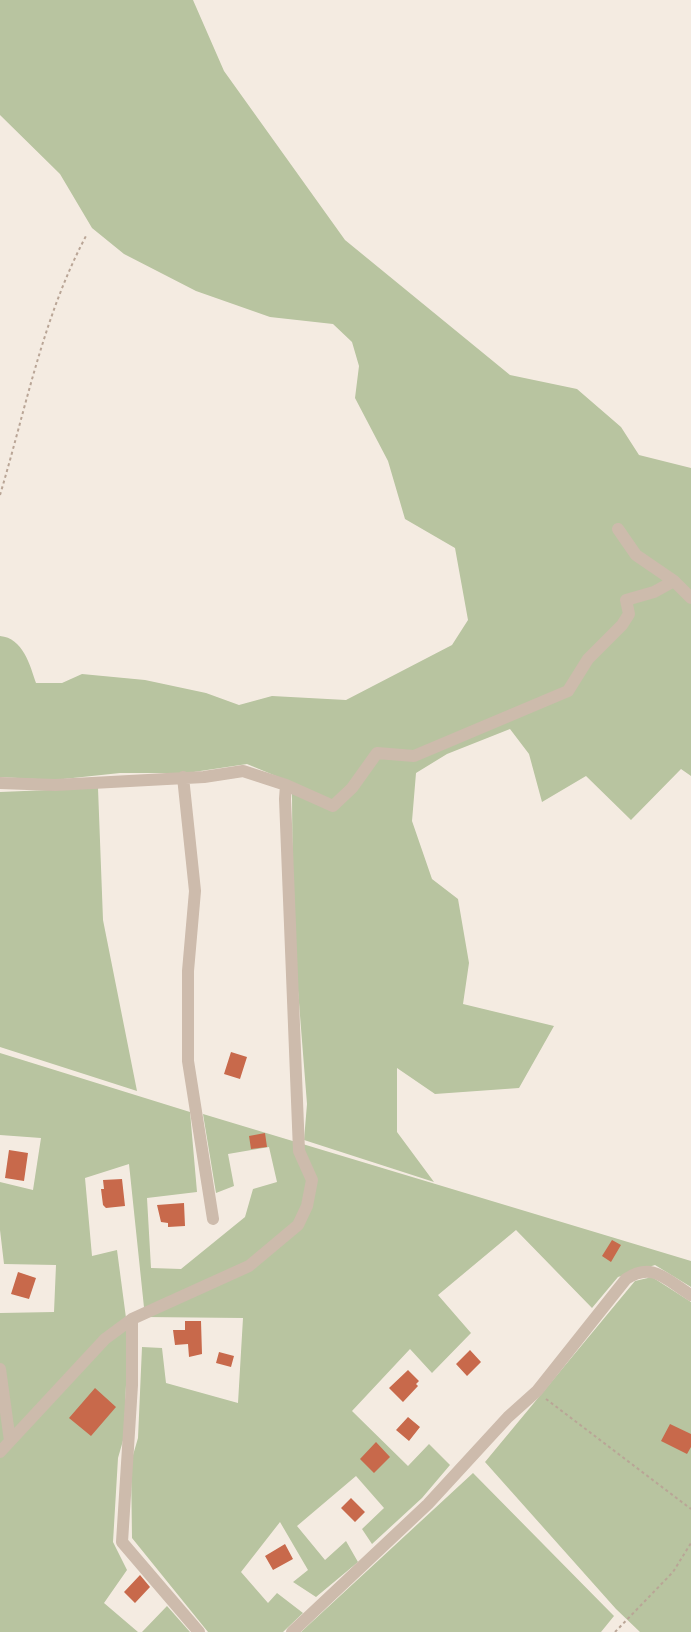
<!DOCTYPE html>
<style>
body{margin:0}
canvas{display:block;background:#f4ebe1}
</style>
<canvas width="691" height="1632"></canvas>
<script>
const c = document.querySelector('canvas').getContext('2d');
c.lineJoin = 'round';
function fill(path, color) { c.fillStyle = color; c.fill(path, 'evenodd'); }
function trace(path, color, width, dash) { c.strokeStyle = color; c.lineWidth = width; c.lineCap = dash ? 'butt' : 'round'; c.setLineDash(dash || []); c.stroke(path); }
fill(new Path2D(`
 M0,0H193L224,71L345,240L510,375L577,389L621,427L639,455L691,468V776L681,769L631,820L586,776L542,802L529,754L510,729L447,754L416,773L412,821L432,879L458,899L469,963L463,1004L554,1026L519,1088L435,1094L397,1068V1132L434,1182L304,1140L307,1104L293,927L292,795L288,781L247,764L187,773H120L54,780L0,777V636C23,638 30,665 36,683H62L82,674L145,680L206,693L239,705L272,696L346,700L452,645L468,620L455,548L405,519L388,461L355,398L359,366L352,342L333,324L270,317L196,291L124,254L92,228L60,174L0,115Z
 M98,788L103,920L137,1091L0,1047V792Z
 M0,1053L190,1112L197,1192L147,1198L151,1268L181,1269L245,1217L253,1189L277,1182L269,1147L228,1154L234,1186L216,1193L203,1114L691,1261V1287L655,1265L618,1277L592,1308L516,1230L438,1295L471,1333L432,1373L410,1349L352,1411L408,1466L429,1444L450,1465L422,1498L372,1544L362,1529L384,1508L356,1476L297,1526L325,1560L346,1541L358,1562L316,1597L293,1582L308,1570L280,1522L241,1572L268,1603L277,1593L303,1613L283,1632H208L132,1538L131,1462L138,1438L142,1347L162,1348L166,1383L238,1403L243,1318L145,1317L129,1164L85,1178L92,1256L117,1250L128,1333L124,1437L118,1458L113,1542L127,1570L104,1603L138,1632H0V1313L54,1312L56,1265L4,1264L0,1230V1182L33,1190L41,1138L0,1135Z
 M652,1277L691,1302V1632H640L616,1609L485,1462L635,1281Z
 M473,1473L614,1616L601,1632H301Z
 M167,1606L190,1632H142Z`), '#b8c4a0');
fill(new Path2D(`
 M231,1052L247,1057L240,1079L224,1074Z
 M265,1133L267,1147L251,1149L249,1136Z
 M9,1150L28,1153L24,1181L5,1178Z
 M122,1179L125,1206L106,1208L103,1205L101,1189H104L103,1180Z
 M184,1203L185,1226L168,1227V1223L161,1222L157,1205Z
 M612,1240L621,1245L611,1262L602,1256Z
 M18,1272L36,1278L29,1299L11,1294Z
 M185,1321H201L202,1354L189,1357L188,1344L175,1345L173,1330H185Z
 M470,1350L481,1362L467,1376L456,1364Z
 M219,1352L234,1356L231,1367L216,1363Z
 M408,1370L419,1381L416,1384L418,1386L403,1402L389,1388Z
 M95,1388L116,1407L91,1436L69,1418Z
 M408,1417L420,1427L409,1441L396,1430Z
 M670,1424L691,1434V1447L687,1454L661,1441Z
 M376,1442L390,1457L374,1473L360,1459Z
 M351,1498L365,1512L355,1522L341,1508Z
 M285,1544L293,1559L273,1570L265,1556Z
 M140,1575L150,1587L135,1603L124,1592Z`), '#c8694b');
trace(new Path2D(`
 M0,495C26,408 43,317 86,236
 M546,1399L691,1509
 M615,1632L673,1572L691,1543`), '#b9a596', 2, [3, 3]);
trace(new Path2D(`
 M618,529L636,555L674,581L691,598
 M183,777L195,891L188,971V1061L213,1219
 M0,783L55,785L204,777L243,771L286,785L333,806L352,788L377,753L414,756L568,691L588,659L622,625L629,614L626,600L654,592L674,581
 M132,1319V1385L122,1542L199,1632
 M0,1369L10,1441
 M0,1452L105,1339L132,1319L249,1266L298,1225L307,1206L312,1180L299,1151L285,799L286,785
 M292,1632L428,1504L508,1417L537,1391L626,1279C653,1261 666,1280 691,1295`), '#cdbbac', 12);
</script>
